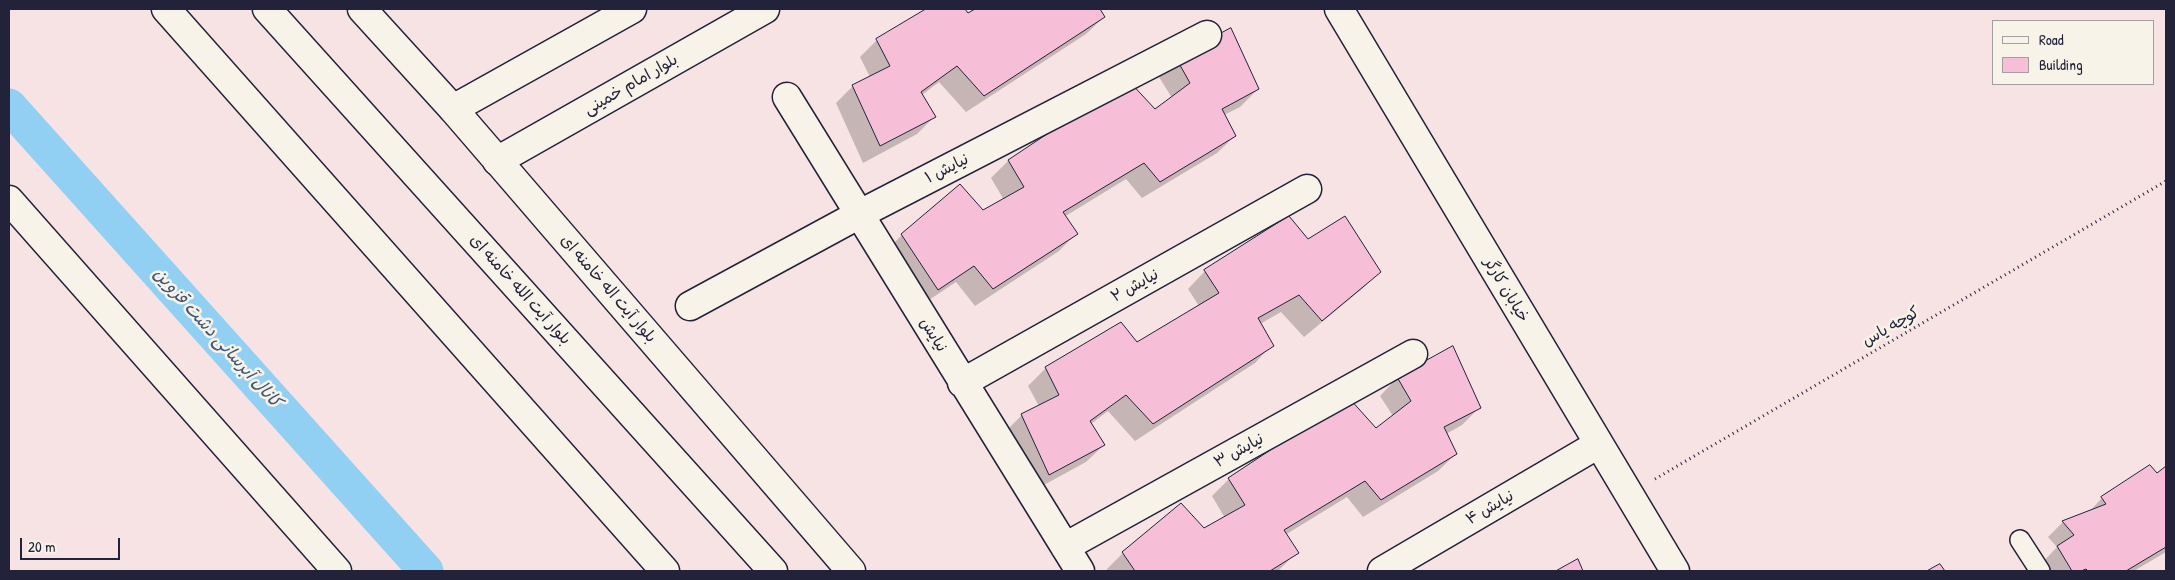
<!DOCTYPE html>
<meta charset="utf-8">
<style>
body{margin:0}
#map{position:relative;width:2175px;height:580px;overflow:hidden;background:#f7e3e3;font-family:"Patrick Hand",sans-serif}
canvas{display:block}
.frame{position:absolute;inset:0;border:10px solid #22223b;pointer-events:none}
.legend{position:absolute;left:1992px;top:20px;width:162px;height:65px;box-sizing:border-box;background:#f7f3e8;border:1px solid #a29fa3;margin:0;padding:6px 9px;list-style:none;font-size:15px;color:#22223b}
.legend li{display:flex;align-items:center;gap:10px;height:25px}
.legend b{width:25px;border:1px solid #a29fa3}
.scale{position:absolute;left:20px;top:538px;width:100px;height:22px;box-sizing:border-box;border:2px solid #22223b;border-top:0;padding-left:6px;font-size:15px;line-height:18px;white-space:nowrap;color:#22223b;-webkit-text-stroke:4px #f7f3e8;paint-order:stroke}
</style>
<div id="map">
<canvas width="2175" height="580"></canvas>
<div class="frame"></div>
<ul class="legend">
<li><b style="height:6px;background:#f7f3e8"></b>Road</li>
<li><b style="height:14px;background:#f7bfd7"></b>Building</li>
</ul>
<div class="scale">20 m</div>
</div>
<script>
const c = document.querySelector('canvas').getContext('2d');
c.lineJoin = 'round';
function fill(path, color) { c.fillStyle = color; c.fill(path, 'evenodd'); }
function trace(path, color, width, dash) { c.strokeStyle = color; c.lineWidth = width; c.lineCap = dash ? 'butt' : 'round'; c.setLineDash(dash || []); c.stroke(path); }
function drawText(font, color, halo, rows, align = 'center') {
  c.font = font + ' "Patrick Hand","Playpen Sans Arabic",sans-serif'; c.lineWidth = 5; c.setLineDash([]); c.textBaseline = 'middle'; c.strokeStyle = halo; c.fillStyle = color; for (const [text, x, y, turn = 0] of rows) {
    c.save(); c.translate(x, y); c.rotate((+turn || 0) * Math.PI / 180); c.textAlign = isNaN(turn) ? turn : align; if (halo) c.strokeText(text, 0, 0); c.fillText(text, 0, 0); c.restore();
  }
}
fill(new Path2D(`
 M929,9H963L968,14L977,9H1099L1104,17L1086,34L966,112L939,82L922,95L935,116L917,134L863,163L836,103L853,86L870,77L860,57L877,40Z
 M1176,60L1258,89L1240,107L1224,115L1235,136L1217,153L1142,198L1126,179L1064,217L1076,234L1059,251L975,306L956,282L920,306L885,252L902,235L983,212L1004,200L991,178L1008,161L1127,82L1155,111L1172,98L1159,77Z
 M1308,241L1379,272L1362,289L1304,337L1281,312L1260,324L1272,345L1255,363L1135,441L1108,411L1091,424L1104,445L1086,462L1031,492L1005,432L1022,415L1039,406L1028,386L1046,368L1137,343L1199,306L1188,289L1205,271Z
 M1452,348L1479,408L1462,425L1446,434L1456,454L1438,471L1363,517L1347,497L1285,535L1297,552L1278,571L1106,570L1123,553L1204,530L1225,518L1212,496L1229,479L1376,429L1393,416L1380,396L1397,378Z
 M2166,468V552L2134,571H2049L2043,562L2057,547L2048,537L2063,522L2088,513L2102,498L2157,475Z`), '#0003');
trace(new Path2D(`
 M9,106L426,571`), '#91d0f2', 35);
const building = new Path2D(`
 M926,9H965L968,13L975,9H1100L1105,17L984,96L957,66L921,92L936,117L880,146L852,85L890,66L876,39Z
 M1231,28L1259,89L1222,109L1236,136L1160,182L1144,163L1063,212L1078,234L993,289L974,266L938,290L901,234L960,184L983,210L1024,187L1008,160L1128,80L1155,109L1190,83L1176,58Z
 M1289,216L1308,239L1345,216L1381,272L1322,321L1299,295L1258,318L1274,346L1153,424L1126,395L1090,421L1105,445L1049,475L1021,414L1059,395L1045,367L1121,322L1137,342L1219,293L1204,270Z
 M1453,346L1481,408L1444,427L1457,454L1381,500L1365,481L1284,530L1299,553L1270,571H1135L1122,552L1181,503L1204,528L1245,505L1228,478L1349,398L1376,428L1411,401L1397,377Z
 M2150,465L2157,473L2166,466V547L2126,571H2088L2086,569L2081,571H2072L2057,546L2074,535L2062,521L2106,504L2101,497Z
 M1578,559L1583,571H1556Z
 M1940,564L1945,571H1927Z`);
fill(building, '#f7bfd7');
trace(building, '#22223b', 1);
const service = new Path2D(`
 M2020,540L2040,571`);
const minor = new Path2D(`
 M362,9L453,109L851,571
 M1339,9L1675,571
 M787,97L1080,571
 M9,200L337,571
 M690,306L858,215L1207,35
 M962,383L1307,189
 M1065,547L1413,354
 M1382,571L1597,445`);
const tertiary = new Path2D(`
 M453,109L632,9
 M497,161L765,9`);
const secondary = new Path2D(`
 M166,9L665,571
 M267,9L773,571`);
trace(service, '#22223b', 22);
trace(minor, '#22223b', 31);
trace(tertiary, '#22223b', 31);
trace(secondary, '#22223b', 31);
trace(new Path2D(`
 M1655,479L2166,181`), '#22223b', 3, [1, 4]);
trace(service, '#f7f3e8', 19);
trace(minor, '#f7f3e8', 28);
trace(tertiary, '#f7f3e8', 28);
trace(secondary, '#f7f3e8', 28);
drawText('16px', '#22223b', '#f7f3e8', [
 ["بلوار امام خمینی",631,85,-30],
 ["نیایش ۱",947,169,-27],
 ["نیایش ۲",1135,286,-29],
 ["بلوار آیت اله خامنه ای",608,289,49],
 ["بلوار آیت الله خامنه ای",520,290,48],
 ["خیابان کارگر",1506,290,59],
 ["کوچه یاس",1891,327,-30],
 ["نیایش",933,335,58],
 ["نیایش ۳",1239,451,-29],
 ["نیایش ۴",1490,508,-30]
]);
drawText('italic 18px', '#435672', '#f7f3e8', [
 ["کانال آبرسانی دشت قزوین",217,338,48]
]);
</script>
